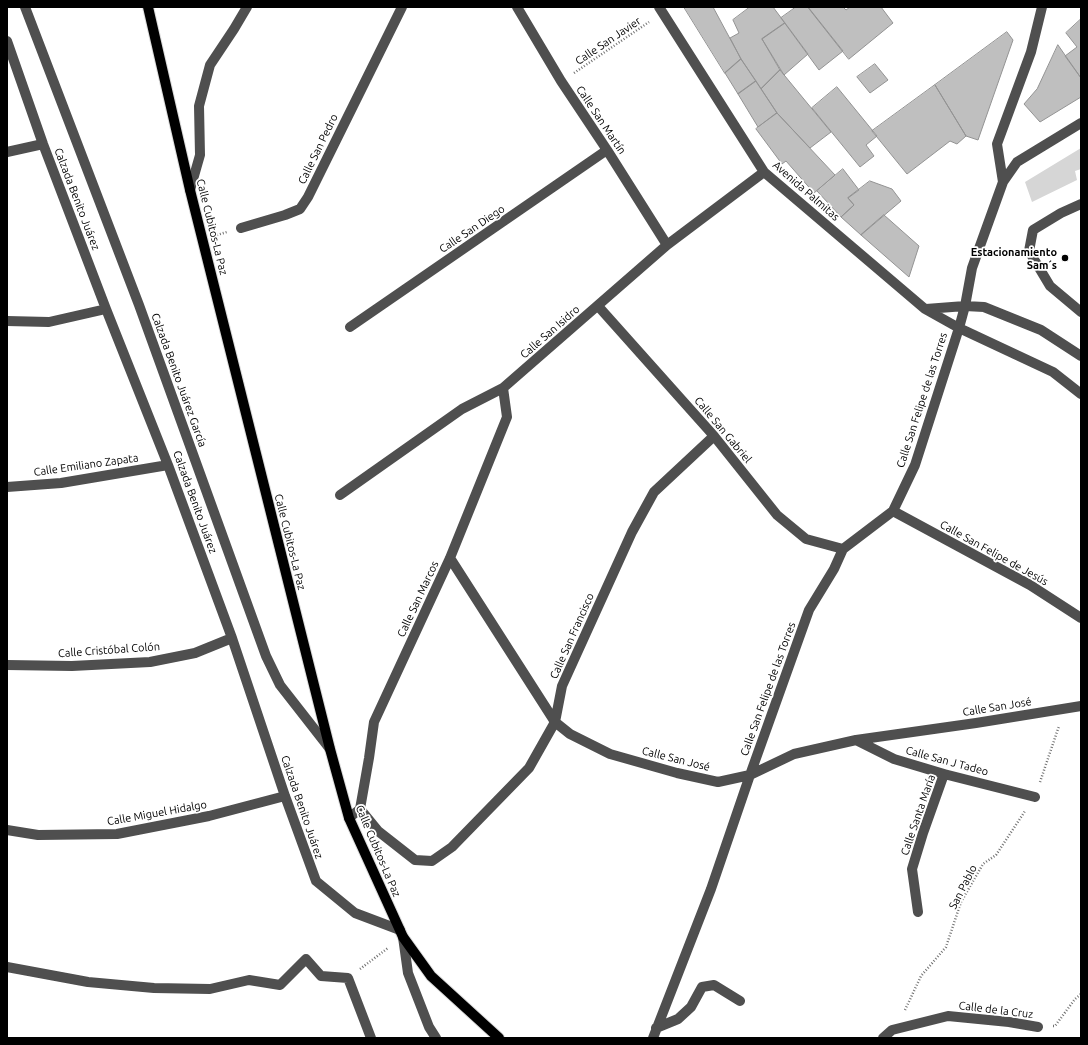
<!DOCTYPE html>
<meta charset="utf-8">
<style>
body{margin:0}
#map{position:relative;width:1088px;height:1045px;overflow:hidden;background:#fff;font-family:Ubuntu,sans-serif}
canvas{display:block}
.frame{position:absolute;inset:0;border:8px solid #000;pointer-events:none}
</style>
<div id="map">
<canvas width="1088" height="1045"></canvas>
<div class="frame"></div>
</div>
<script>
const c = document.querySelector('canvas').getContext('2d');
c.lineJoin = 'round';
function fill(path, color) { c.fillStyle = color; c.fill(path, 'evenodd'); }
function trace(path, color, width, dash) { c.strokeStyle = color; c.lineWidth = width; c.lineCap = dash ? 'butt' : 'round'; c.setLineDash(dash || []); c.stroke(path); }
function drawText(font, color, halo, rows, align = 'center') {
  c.font = font + ' Ubuntu,sans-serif'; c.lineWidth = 3.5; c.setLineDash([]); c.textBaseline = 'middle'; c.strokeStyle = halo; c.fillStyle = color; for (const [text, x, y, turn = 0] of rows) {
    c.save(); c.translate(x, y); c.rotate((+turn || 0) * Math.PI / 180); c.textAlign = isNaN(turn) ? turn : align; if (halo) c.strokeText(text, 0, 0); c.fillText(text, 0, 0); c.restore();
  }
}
fill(new Path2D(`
 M1081,148V169L1075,171L1077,180L1032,202L1025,182Z`), '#d6d6d6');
const building = new Path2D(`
 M684,7H713L741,59L725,73Z
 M750,7H773L785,23L762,39L780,70L761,89L741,59L730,38L739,33L733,20Z
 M796,7H808L843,51L819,70L781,18Z
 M808,7H843L846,10L850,7H881L893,23L849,59Z
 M1081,19V78L1065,56L1077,47L1066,33Z
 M785,23L808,54L784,75L762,39Z
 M1007,32L1013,40L978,140L966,136L935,85Z
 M1058,45L1081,78V97L1040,122L1024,104L1037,89Z
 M741,59L756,81L738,94L725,73Z
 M875,64L888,80L870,93L857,77Z
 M780,70L831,132L810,148L777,113L761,89Z
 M756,81L777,113L758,127L738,94Z
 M935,85L966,136L957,144L950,141L907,174L872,131Z
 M837,87L877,136L866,145L874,156L860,167L812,108Z
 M777,113L835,175L814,193L786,161L782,164L756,129Z
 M843,169L859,190L848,198L854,205L841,217L817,191Z
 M870,181L892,189L901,201L861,235L841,217L854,205L848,198Z
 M884,215L919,246L909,277L861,235Z`);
fill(building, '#bfbfbf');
trace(building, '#939393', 1);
const major = new Path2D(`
 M148,7L190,190L330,749L349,818L403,937L431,976L499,1038`);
trace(major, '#dbdbdb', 12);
trace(new Path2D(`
 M574,73L649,22
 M217,235L227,232
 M1040,782L1059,726
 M360,969L388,948
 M905,1010L921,976L946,947L961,902L983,864L996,855L1025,811
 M1053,1026H1055L1075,999L1081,994`), '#717171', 2.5, [1, 2]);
trace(new Path2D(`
 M25,7L139,305L266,656L280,685L330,749
 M517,7L561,81L607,150L667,245
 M659,7L764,172L925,309L959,328L1053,372L1081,394
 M7,41L43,144L106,309L168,465L232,638L285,796L316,881L355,913L400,930
 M7,152L43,144
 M1003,182L1017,162L1081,123
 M190,190L200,155L199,106L210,65L234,29L247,7
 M1081,204L1061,213L1033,230L1029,251L1050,286L1081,312
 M241,228L285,215L300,209L308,197L402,7
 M598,306L714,436L777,515L806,539L843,549
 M926,309L965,306L984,307L1041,330L1081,356
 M7,321L49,322L106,309
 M350,327L607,150
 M7,487L61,483L168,465
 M340,495L462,409L503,388L667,245L764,172
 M893,511L1030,585L1081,618
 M450,558L555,722L570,734L610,754L677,773L718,782L750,775L794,754L856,740L976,723L1081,706
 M7,665L72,666L150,662L195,653L232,638
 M856,740L894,759L944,774L1035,797
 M360,809L378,831L415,860L432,861L452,847L529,768L555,722L562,686L632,532L654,492L714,436
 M349,818L360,809L369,758L374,722L450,558L507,417L503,388
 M7,830L38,835L117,834L209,816L285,796
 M918,912L912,869L923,833L944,774
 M403,937L408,973L429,1027L436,1038
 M7,967L88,982L154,988L210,989L249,980L280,985L306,959L321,976L348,978L371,1038
 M656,1028L678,1019L691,1007L702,987L714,985L740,1001
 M653,1038L711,889L750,775L809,610L834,569L843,549L893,511L915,465L959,328L965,306L972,268L1003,182L997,144L1031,52L1042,7
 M883,1038L892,1030L948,1016L1009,1022L1038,1027`), '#4f4f4f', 10);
trace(major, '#000', 10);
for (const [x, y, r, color] of [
 [1065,258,4,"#000"]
]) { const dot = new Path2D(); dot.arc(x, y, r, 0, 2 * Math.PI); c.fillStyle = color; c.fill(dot); trace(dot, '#fff', 1.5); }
drawText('11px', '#000', '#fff', [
 ["Calle San Javier",608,41,-34],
 ["Calle San Martín",601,120,56],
 ["Calle San Pedro",318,149,-64],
 ["Avenida Palmitas",806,191,41],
 ["Calzada Benito Juárez",77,199,69],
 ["Calle Cubitos-La Paz",212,227,76],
 ["Calle San Diego",472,229,-34],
 ["Calle San Isidro",550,332,-41],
 ["Calzada Benito Juárez García",179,380,70],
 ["Calle San Felipe de las Torres",922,400,-72],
 ["Calle San Gabriel",723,430,50],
 ["Calle Emiliano Zapata",86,465,-8],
 ["Calzada Benito Juárez",195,502,70],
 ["Calle Cubitos-La Paz",290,542,76],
 ["Calle San Felipe de Jesús",994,553,29],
 ["Calle San Marcos",418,599,-65],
 ["Calle San Francisco",572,636,-66],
 ["Calle Cristóbal Colón",109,650,-4],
 ["Calle San Felipe de las Torres",768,689,-70],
 ["Calle San José",997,707,-9],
 ["Calle San José",676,759,14],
 ["Calle San J Tadeo",947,761,15],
 ["Calzada Benito Juárez",302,807,71],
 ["Calle Miguel Hidalgo",157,813,-10],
 ["Calle Santa María",918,815,-71],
 ["Calle Cubitos-La Paz",378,851,67],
 ["San Pablo",963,887,-63],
 ["Calle de la Cruz",996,1010,7]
]);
drawText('bold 11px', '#000', '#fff', [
 ["Estacionamiento",1057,252],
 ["Sam´s",1057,265]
], 'right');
</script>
